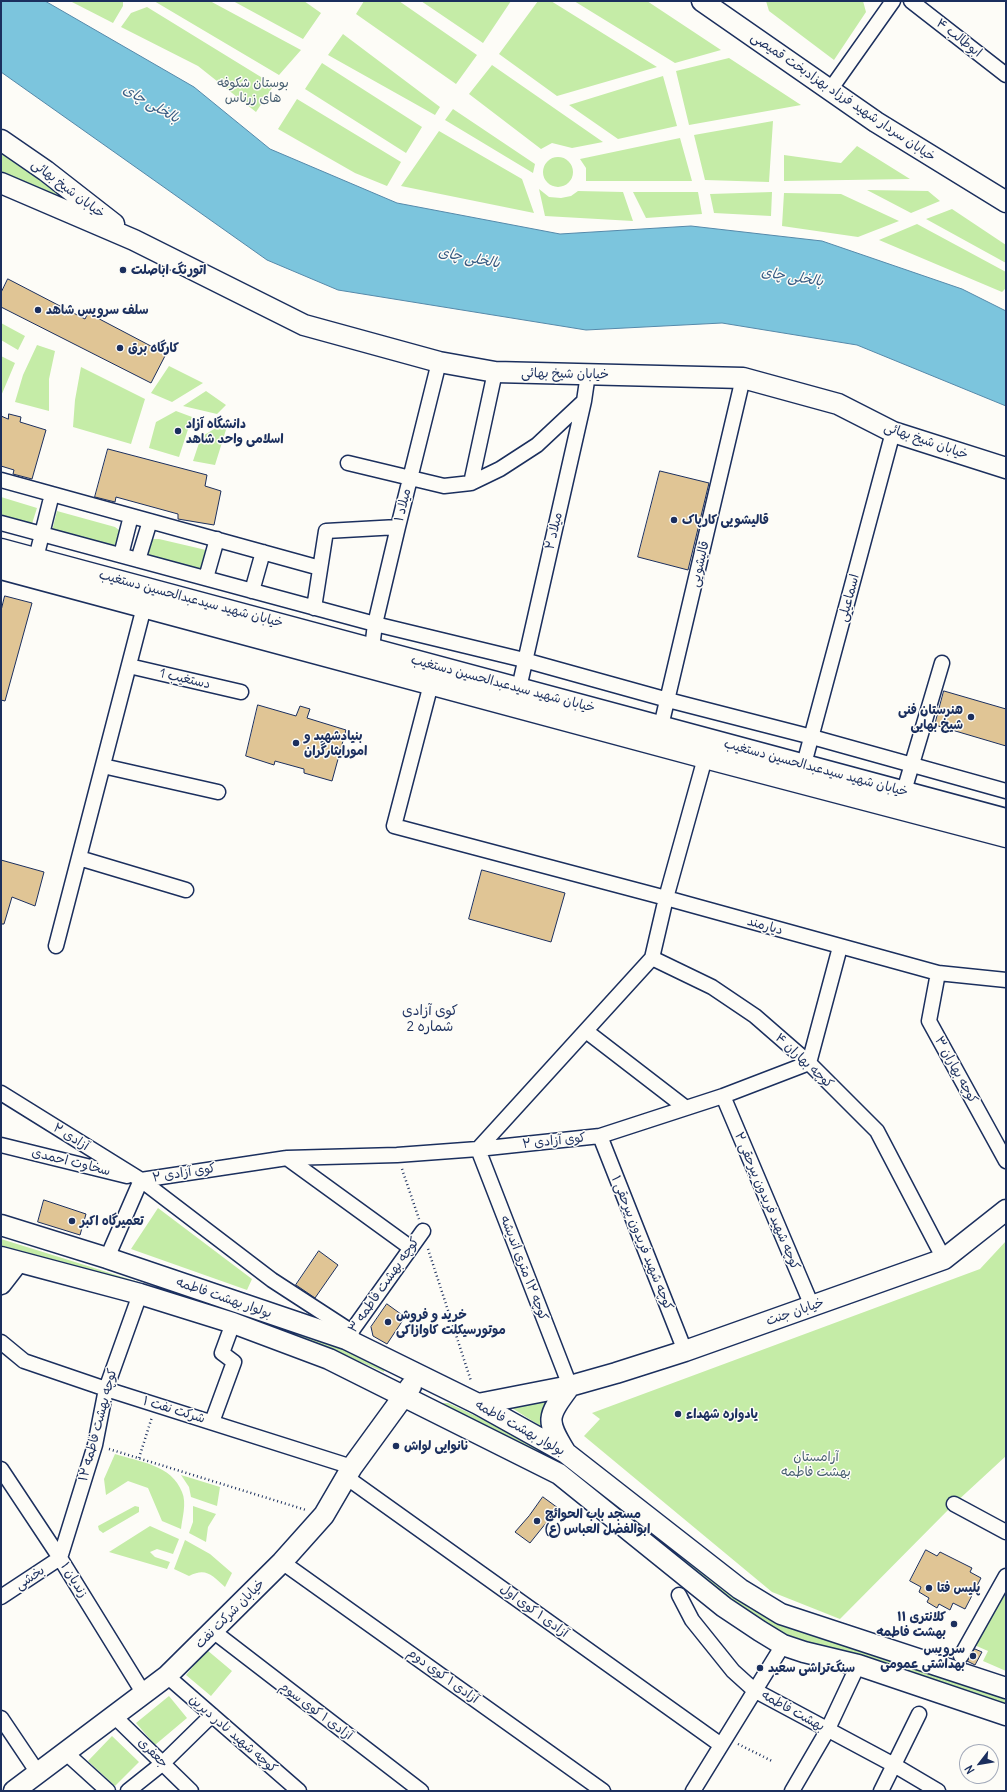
<!DOCTYPE html>
<meta charset="utf-8">
<style>
body{margin:0}
#map{position:relative;width:1007px;height:1792px;overflow:hidden;background:#fdfcf7;font-family:Delius,sans-serif}
canvas{display:block}
.frame{position:absolute;inset:0;border:2px solid #1b2f5e;pointer-events:none}
.north{position:absolute;left:959px;top:1744px;width:40px;height:40px;box-sizing:border-box;background:#fdfcf7;border:1px solid #a3aaba;border-radius:50%;rotate:239deg;font-size:11px;font-weight:700;line-height:16px;text-align:center;color:#1b2f5e}
.north::after{content:'';display:block;margin:auto;width:14px;height:18px;background:#1b2f5e;clip-path:polygon(50% 0,100% 100%,50% 72%,0 100%)}
</style>
<div id="map">
<canvas width="1007" height="1792"></canvas>
<div class="frame"></div>
<div class="north">N</div>
</div>
<script>
const c = document.querySelector('canvas').getContext('2d');
c.lineJoin = 'round';
function fill(path, color) { c.fillStyle = color; c.fill(path, 'evenodd'); }
function trace(path, color, width, dash) { c.strokeStyle = color; c.lineWidth = width; c.lineCap = dash ? 'butt' : 'round'; c.setLineDash(dash || []); c.stroke(path); }
function drawText(font, color, halo, rows, align = 'center') {
  c.font = font + ' Delius,"Playpen Sans Arabic",sans-serif'; c.lineWidth = 3; c.setLineDash([]); c.textBaseline = 'middle'; c.strokeStyle = halo; c.fillStyle = color; for (const [text, x, y, turn = 0] of rows) {
    c.save(); c.translate(x, y); c.rotate((+turn || 0) * Math.PI / 180); c.textAlign = isNaN(turn) ? turn : align; if (halo) c.strokeText(text, 0, 0); c.fillText(text, 0, 0); c.restore();
  }
}
fill(new Path2D(`
 M70,1H123V6L113,23Z
 M154,1H210L301,50L279,75Z
 M233,1H304L321,13L303,39Z
 M364,1H399L477,55L456,84L356,14Z
 M421,1H511L483,43Z
 M538,1H551L657,67L557,96L499,54Z
 M574,1H647L721,50L675,63Z
 M766,1H863L866,12L834,60L769,11Z
 M147,7L274,85L256,112L198,66L121,27L131,13Z
 M343,34L440,107L435,115L328,55Z
 M729,58L801,105L689,125L676,71Z
 M322,63L422,127L406,153L305,89Z
 M492,65L603,142L572,148L552,143L541,149L469,94Z
 M663,76L677,126L618,139L569,105Z
 M297,99L401,162L387,186L355,173L278,129Z
 M453,109L535,164L533,173L445,120Z
 M773,121L769,182L705,180L694,135Z
 M439,131L522,179L534,213L401,186Z
 M680,138L692,181H586V168L580,159Z
 M857,146L910,179L784,181V155L841,163Z
 M1,151L96,218L1,172Z
 M543 172a15 15 0 1 1 30 0a15 15 0 1 1-30 0Z
 M539,189L549,197L561,198L571,196L578,191L623,192L633,221L545,216Z
 M867,190L928,191L940,201L911,213Z
 M633,192H698L702,214L646,218Z
 M772,192L771,216L714,213L710,194Z
 M784,193L841,194L899,221L858,237L782,226Z
 M952,209L1006,245V263L926,219Z
 M917,224L1006,272V288L1002,292L879,240Z
 M1,323L25,336L18,350L1,340Z
 M37,345L55,351L49,379V411L15,402L23,375Z
 M1,356L15,363L1,396Z
 M169,366L203,383L172,402L151,393Z
 M81,367L145,399L131,444L73,427L75,400Z
 M206,391L226,405L217,414L183,406Z
 M176,411L192,417L179,457L149,448L156,422Z
 M229,420L215,465L193,461L201,437Z
 M1,497L37,508L30,530L1,522Z
 M57,511L115,527L119,530L120,536L115,552L51,535Z
 M153,539H159L206,550L200,575L142,559L149,541Z
 M158,1208L252,1279L247,1290L131,1249Z
 M1,1239C87,1266 173,1292 258,1320C299,1334 349,1345 384,1370V1372L337,1352L1,1246Z
 M1006,1241V1456L954,1504L840,1619L772,1592L584,1436L600,1419L592,1413L980,1269Z
 M551,1398C541,1410 542,1414 545,1429L512,1408Z
 M443,1403H448L548,1450L601,1491L597,1495L440,1405Z
 M115,1454C140,1462 172,1465 182,1492C187,1503 182,1519 181,1529L162,1521L148,1488L128,1481L106,1495L104,1479Z
 M181,1475L220,1487L217,1506L191,1497L189,1487Z
 M620,1505C672,1547 724,1592 782,1626L994,1693L1006,1700V1704L781,1633L751,1618L617,1509V1506Z
 M135,1506L139,1507V1512L103,1533L99,1530L98,1526Z
 M193,1506L216,1514L208,1527L206,1542L189,1533L193,1522Z
 M150,1526L179,1539L173,1554L157,1549L150,1552L155,1557L170,1562L167,1569L109,1552Z
 M185,1540L210,1554L232,1573L225,1587C212,1575 206,1567 189,1576L174,1569Z
 M1006,1585V1671L983,1661L988,1651L972,1644Z
 M207,1650L232,1671L211,1696L186,1675Z
 M169,1696L187,1718L155,1745L136,1723Z
 M112,1736L139,1762L115,1786L88,1761Z`), '#c5eca7');
const water = new Path2D(`
 M1,1H45L194,87L270,149L397,203L560,234L691,226L822,241L962,289L1006,311V406L857,345L722,323L586,330L338,290L267,260L1,72Z`);
fill(water, '#7cc5dd');
trace(water, '#5589aa', 1);
const building = new Path2D(`
 M8,279L85,319L88,313L166,354L151,383L1,307V293Z
 M9,414L21,417L20,422L46,430L32,479L13,474L14,470L1,466V416L8,419Z
 M108,449L207,475L205,486L221,491L214,525L178,519V514L116,497L115,502L95,497Z
 M660,471L709,483L688,570L638,557Z
 M5,596L32,603L5,701L1,700V611Z
 M944,691L1006,709V746L935,725Z
 M258,705L296,716L300,706L310,709L307,718L346,730L332,781L304,773V769L275,761L274,765L246,756Z
 M1,860L44,872L35,906L12,897L4,924H1Z
 M482,870L565,893L551,942L469,919Z
 M44,1200L86,1214L80,1235L38,1222Z
 M319,1251L338,1265L315,1298L296,1285Z
 M387,1304L405,1317L387,1344L373,1336L371,1327Z
 M543,1497L558,1508L530,1543L515,1532L529,1516Z
 M926,1550L937,1556L940,1552L972,1568L970,1572L981,1578L965,1609L953,1603L950,1610L939,1604L937,1608L927,1602L929,1598L919,1592L921,1587L910,1581Z
 M975,1649L982,1652L975,1665L967,1661Z`);
fill(building, '#e0c595');
trace(building, '#1b2f5e', 1);
const street = new Path2D(`
 M911,1L1006,75
 M830,90L893,1
 M348,463L444,486L471,483L500,469L537,445L584,401
 M1,480L320,568
 M471,483L495,372
 M1,523L375,624L524,660L668,700L812,737L1006,791
 M121,555L131,516
 M36,558L52,494
 M138,560L150,521
 M206,578L217,539
 M252,591L263,552
 M314,608L326,531L398,527
 M372,648L375,624L398,527L439,362
 M129,666L241,692
 M431,684L394,826L666,898L652,958L712,987L755,1016L809,1063L877,1131L944,1259
 M519,688L584,401L588,374
 M661,726L743,378
 M705,758L666,898L938,973L1006,980
 M804,764L893,432
 M103,766L218,792
 M904,791L942,663
 M79,858L186,890
 M56,946L144,607
 M938,973L929,1021L1006,1161
 M586,1031L686,1108
 M1,1093L141,1180L272,1280L352,1332
 M723,1096L812,1306
 M600,1136L685,1351
 M1,1145L127,1176
 M287,1158L411,1248
 M107,1258L141,1180L287,1158L397,1155L478,1149L600,1136L723,1096L809,1063L840,947
 M346,1339L423,1231
 M1,1342L24,1361L106,1389L352,1467
 M570,1386L478,1149L652,958
 M212,1422L234,1362L222,1353L233,1323
 M1,1469L60,1558L144,1694
 M346,1477L721,1745
 M954,1504L1006,1532
 M60,1558L95,1445L106,1389L140,1294
 M282,1562L603,1791
 M679,1595L692,1620L733,1671L754,1690L894,1765L938,1791
 M1,1597L60,1558
 M213,1631L421,1791
 M961,1656L1006,1576
 M167,1676L299,1791
 M114,1716L191,1791
 M1,1718L38,1773
 M65,1752L108,1791
 M128,1791L163,1763L212,1715
 M693,1791L783,1645
 M792,1791L827,1731L858,1665
 M881,1791L919,1714`);
const secondary = new Path2D(`
 M702,1L876,122L1006,202
 M1,140L46,171L114,224
 M1,183L134,240L304,325L439,362L495,372L743,378L838,404L893,432L1006,468
 M1,549L1006,819
 M1,569L705,758L1006,837
 M1,1225L107,1258L346,1339L478,1404L566,1453L740,1589L781,1614L1006,1688
 M1,1257L140,1294L233,1323L329,1359L559,1474L724,1607L760,1631L783,1645L804,1652L858,1665L1006,1715
 M1,1284L18,1262
 M478,1404L570,1386L616,1373L685,1351L944,1259L1006,1210
 M566,1453C545,1419 547,1417 570,1386
 M14,1791L167,1676L282,1562L324,1515L352,1467L411,1386`);
trace(street, '#1b2f5e', 17);
trace(secondary, '#1b2f5e', 23);
trace(new Path2D(`
 M402,1169L419,1219
 M428,1249L471,1381
 M109,1449L306,1510
 M139,1458L152,1417
 M738,1744L772,1761`), '#1b2f5e', 2.5, [1, 3]);
trace(street, '#fdfcf7', 14);
trace(secondary, '#fdfcf7', 20);
for (const [x, y, r, color] of [
 [123,270,4,"#1b2f5e"],
 [38,310,4,"#1b2f5e"],
 [120,348,4,"#1b2f5e"],
 [178,431,4,"#1b2f5e"],
 [674,520,4,"#1b2f5e"],
 [971,717,4,"#1b2f5e"],
 [296,743,4,"#1b2f5e"],
 [72,1221,4,"#1b2f5e"],
 [388,1322,4,"#1b2f5e"],
 [678,1414,4,"#1b2f5e"],
 [396,1446,4,"#1b2f5e"],
 [537,1521,4,"#1b2f5e"],
 [929,1588,4,"#1b2f5e"],
 [954,1624,4,"#1b2f5e"],
 [973,1656,4,"#1b2f5e"],
 [760,1668,4,"#1b2f5e"]
]) { const dot = new Path2D(); dot.arc(x, y, r, 0, 2 * Math.PI); c.fillStyle = color; c.fill(dot); trace(dot, '#fdfcf7', 1.5); }
drawText('13px', '#1b2f5e', '#fdfcf7', [
 ["ابوطالب ۴",959,38,38],
 ["خیابان سردار شهید فرزاد بهزاد‌بخت قمیصی",843,97,34],
 ["خیابان شیخ بهائی",68,189,37],
 ["خیابان شیخ بهائی",565,374,1],
 ["خیابان شیخ بهائی",926,441,19],
 ["میلاد ۱",403,505,-76],
 ["میلاد ۲",554,531,-77],
 ["قالیشویی",700,564,-77],
 ["اسماعیلی",849,598,-75],
 ["خیابان شهید سیدعبدالحسین دستغیب",191,599,15],
 ["دستغیب 1",185,679,13],
 ["خیابان شهید سیدعبدالحسین دستغیب",503,684,15],
 ["خیابان شهید سیدعبدالحسین دستغیب",816,768,15],
 ["دیارمند",765,926,16],
 ["کوچه بهاران ۴",804,1061,43],
 ["کوچه بهاران ۳",956,1070,61],
 ["آزادی ۲",71,1137,32],
 ["کوی آزادی ۲",554,1141,-6],
 ["سخاوت احمدی",71,1162,14],
 ["کوی آزادی ۲",184,1173,-9],
 ["کوچه شهید فریدون پیرحقی ۲",767,1201,67],
 ["کوچه شهید فریدون پیرحقی ۱",642,1243,68],
 ["کوچه ۱۲ متری اندیشه",524,1268,69],
 ["کوچه بهشت فاطمه ۳",384,1285,-55],
 ["بولوار بهشت فاطمه",224,1298,19],
 ["خیابان جنت",795,1312,-19],
 ["شرکت نفت ۱",174,1410,17],
 ["کوچه بهشت فاطمه ۱۲",98,1425,-75],
 ["بولوار بهشت فاطمه",520,1428,29],
 ["بخشی",30,1578,-34],
 ["زندیان ۱",74,1580,58],
 ["آزادی ۱ کوی اول",534,1611,36],
 ["خیابان شرکت نفت",230,1614,-45],
 ["آزادی ۱ کوی دوم",443,1676,36],
 ["آزادی ۱ کوی سوم",316,1711,37],
 ["بهشت فاطمه",793,1711,29],
 ["کوچه شهید نادر دیرین",233,1734,41],
 ["جعفری",153,1753,45]
]);
drawText('13px', '#465e70', '#fdfcf7', [
 ["بوستان شکوفه",253,83],
 ["های زرناس",253,98],
 ["آرامستان",816,1457],
 ["بهشت فاطمه",816,1472]
]);
drawText('bold 13px', '#1b2f5e', '#fdfcf7', [
 ["اتورنگ اباصلت",131,270],
 ["سلف سرویس شاهد",46,310],
 ["کارگاه برق",128,348],
 ["دانشگاه آزاد",186,424],
 ["اسلامی واحد شاهد",186,439],
 ["قالیشویی کارپاک",682,520],
 ["هنرستان فنی",963,710,"right"],
 ["شیخ بهایی",963,725,"right"],
 ["بنیادشهید و",304,736],
 ["امورایثارگران",304,751],
 ["تعمیرگاه اکبر",80,1221],
 ["خرید و فروش",396,1315],
 ["موتورسیکلت کاوازاکی",396,1330],
 ["یادواره شهداء",686,1414],
 ["نانوایی لواش",404,1446],
 ["مسجد باب الحوائج",545,1514],
 ["ابوالفضل العباس (ع)",545,1529],
 ["پلیس فتا",937,1588],
 ["کلانتری ۱۱",946,1617,"right"],
 ["بهشت فاطمه",946,1632,"right"],
 ["سرویس",965,1649,"right"],
 ["بهداشتی عمومی",965,1664,"right"],
 ["سنگ‌تراشی سعید",768,1668]
], 'left');
drawText('italic 14px', '#385c84', '#fdfcf7', [
 ["بالخلی چای",151,104,30],
 ["بالخلی چای",469,258,11],
 ["بالخلی چای",792,277,9]
]);
drawText('14px', '#1b2f5e', '#fdfcf7', [
 ["کوی آزادی",430,1011],
 ["شماره 2",430,1027]
]);
</script>
